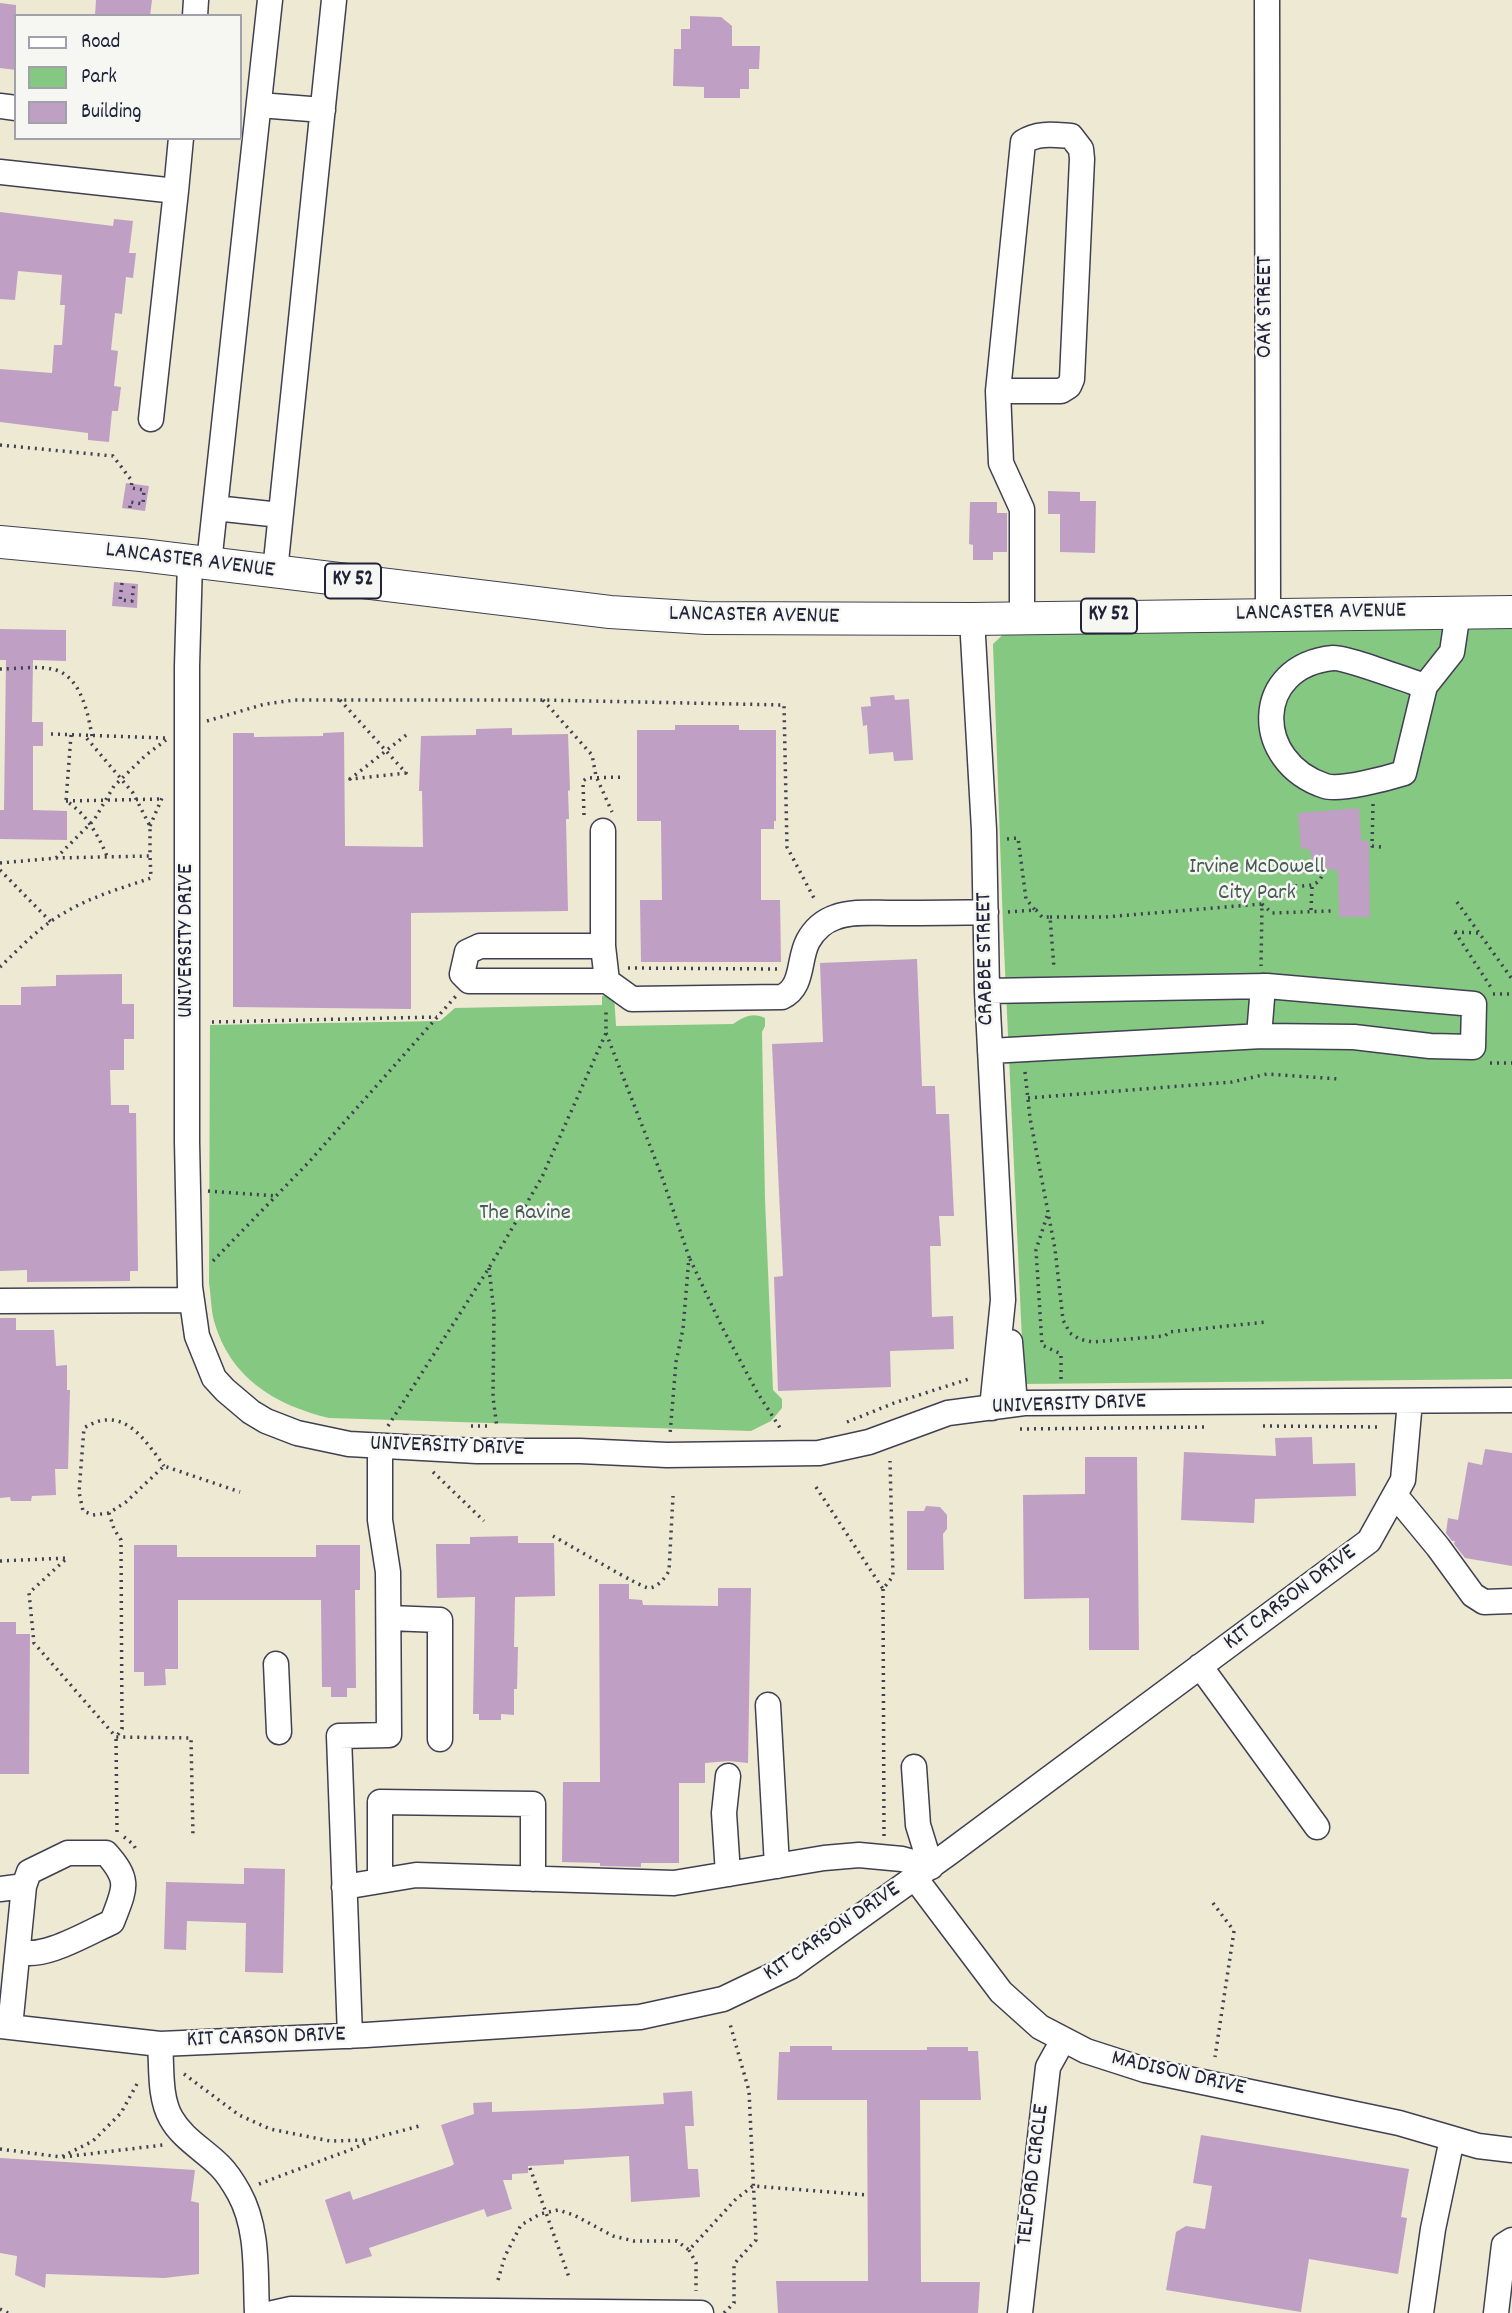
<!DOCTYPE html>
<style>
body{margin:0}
#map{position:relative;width:1512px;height:2313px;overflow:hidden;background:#ede9d2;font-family:Dekko,sans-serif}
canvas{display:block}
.legend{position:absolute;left:14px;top:14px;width:228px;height:126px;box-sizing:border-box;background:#f6f6f2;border:2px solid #a1a1a9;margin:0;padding:9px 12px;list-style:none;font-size:21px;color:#22223b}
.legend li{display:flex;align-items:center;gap:14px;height:35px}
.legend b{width:35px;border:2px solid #a1a1a9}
</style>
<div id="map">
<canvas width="1512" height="2313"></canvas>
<ul class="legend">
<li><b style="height:9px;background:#fff"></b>Road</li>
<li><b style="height:19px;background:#85c881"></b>Park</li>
<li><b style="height:19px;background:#bf9fc4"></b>Building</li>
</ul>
</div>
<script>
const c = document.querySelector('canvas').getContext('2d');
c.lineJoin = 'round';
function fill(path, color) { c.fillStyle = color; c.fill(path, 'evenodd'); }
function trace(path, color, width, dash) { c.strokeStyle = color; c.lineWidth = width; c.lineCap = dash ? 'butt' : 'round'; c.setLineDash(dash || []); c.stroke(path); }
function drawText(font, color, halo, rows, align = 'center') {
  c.font = font + ' Dekko,sans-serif'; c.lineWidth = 5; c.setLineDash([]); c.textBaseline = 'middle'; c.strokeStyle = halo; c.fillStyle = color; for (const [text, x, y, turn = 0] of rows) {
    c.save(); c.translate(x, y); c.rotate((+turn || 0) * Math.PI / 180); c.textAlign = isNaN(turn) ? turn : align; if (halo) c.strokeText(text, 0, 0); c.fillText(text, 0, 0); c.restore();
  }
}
fill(new Path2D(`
 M1512,623V1379L1024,1384L1003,926L993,644L1011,627Z
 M614,995L616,1026L733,1024C744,1017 752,1012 765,1018V1026L762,1032L765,1200L773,1390L782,1399V1408L771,1421L751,1431L329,1418C275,1405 230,1378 214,1321C211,1309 211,1296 209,1283L210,1025L440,1021L455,1008L602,1005V996Z`), '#85c881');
fill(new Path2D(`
 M96,0H152L150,16H95Z
 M0,3L16,5V70L0,68Z
 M690,16L721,17L732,26V46H760L759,69H749V89H740V98H704V87L673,86L674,49H681V29H690Z
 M0,212L113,226L114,219L133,221L129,253H136L133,278L126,277L122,314L115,313L111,350L118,351L114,386L121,387L118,411H112L109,442L88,440V433L0,422V369L52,373L54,345H62L65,305H60L62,275L18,271L15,300L0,299Z
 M126,483L149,486L145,511L122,508Z
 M1048,491L1080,492V501H1096L1095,553L1060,552V514H1048Z
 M970,502H997V513H1007V552H993V560H973V545L969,544Z
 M114,582L138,584L137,608L112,606Z
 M0,629L66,630V661L33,660L32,722H43V746H33V810L67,811V840L0,839V810H4L6,660H0Z
 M894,695L895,700L909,699L913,760L894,761L893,752L869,754L867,725L863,726L861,707L871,706L870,697Z
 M675,725H739V730H776V821H774V829H761V900H780L781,962H641L640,900H662L661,821H637V730H675Z
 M512,728V735L568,734L570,790L568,791L569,819H566L568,911L411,913V1009L233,1007V733H254V737L323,736V733L344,732L345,846L423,847L422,791H419L421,736L476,735V729Z
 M1359,808L1361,840L1369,842L1370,917H1339L1338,871L1317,866L1312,861L1310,849H1301L1298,813Z
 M917,959L922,1086H935L936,1114H949L954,1216H939L941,1246H930L932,1317L953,1316L954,1349L890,1351L891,1387L778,1391L774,1277L783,1276L772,1044L823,1042L820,963Z
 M122,974V1004H134V1039H124V1070H110L111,1105H129V1113H136L138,1271H130V1281L27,1282V1270L0,1271V1005H21V987L56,986V975Z
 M0,1318H16V1330H54L56,1366L67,1365V1390H70L68,1469H55L56,1495L32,1496L31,1501H11L10,1497L0,1498Z
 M1312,1437L1313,1464L1355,1463L1356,1496L1255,1499L1254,1523L1181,1520L1184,1452L1276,1456L1275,1438Z
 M1485,1449L1512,1453V1566L1465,1558L1454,1544L1455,1541H1452L1446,1533L1448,1518L1458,1520L1468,1462L1482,1465Z
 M1085,1457H1137L1139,1650H1089V1598L1024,1599L1023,1495L1085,1494Z
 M926,1506L940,1507L947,1515V1529L943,1534L944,1570H907V1511H924Z
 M518,1536V1543H554L555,1596L515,1597L514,1647H518L517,1689H514V1715L501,1714V1720H479V1714H473L475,1597L437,1598L436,1544H470V1537Z
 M134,1545H177V1557H316V1545H360V1590H355L356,1688H347V1697H331V1687H322L321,1600H178V1669H165L166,1685L144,1686V1672H134Z
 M599,1584H629V1599L642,1600L643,1605L718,1606V1588H751L748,1763L729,1761L705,1763V1783H679V1863H641V1867L600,1866V1863L562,1862L563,1782H600Z
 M0,1622H16V1634H30L29,1774H0Z
 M244,1868L285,1869L283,1973L245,1972L246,1923L187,1921L186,1950L164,1949L166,1882L244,1884Z
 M790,2046H832V2050H927V2047H968V2051H978L981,2100H920L921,2282H980L978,2313H778L776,2281H868L867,2100H777L779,2052H790Z
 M692,2091L694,2126H685L688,2169H698L700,2197L631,2202L629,2156L564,2160V2164L528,2166V2173L512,2174V2180H503L512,2209L487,2217L484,2209L369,2248L372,2256L346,2264L325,2200L350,2191L353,2200L451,2166L454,2164L441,2125L474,2114L473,2103L492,2102V2112L576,2109L664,2104L663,2093Z
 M1201,2135L1409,2169L1401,2217L1407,2218L1398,2274L1309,2259L1301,2312L1166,2290L1176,2232L1186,2226L1205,2229L1212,2186L1193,2183Z
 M0,2158L195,2170L191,2201L199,2203V2274L164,2278L46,2274L45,2288L15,2275L17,2256L0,2253Z`), '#bf9fc4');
const minor = new Path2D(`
 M1267,0L1268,614
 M195,16L196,0
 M259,105L323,110
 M0,106L16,108
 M0,172L176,191L151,419
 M176,191L181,138
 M998,391H1061L1069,386L1072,379L1082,159L1081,149L1071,136C1055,135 1038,132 1023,142L998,391L1001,463L1022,509V618
 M215,508L280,515
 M190,561L187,666V1142L190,1287L197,1336L214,1378L225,1390L251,1412L266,1421L297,1433L349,1444L477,1451H580L667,1455L819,1453L869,1442L948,1413L1024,1403L1512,1400
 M209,563L270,0
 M275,571L334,0
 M972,619L984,830L987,991L1003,1300L992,1408
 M1425,686C1408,681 1346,657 1333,658C1252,666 1252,762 1325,786C1340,791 1388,778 1404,773L1425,686L1452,652L1458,612
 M603,831V946L607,981L632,999L782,997C804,987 798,959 808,941C814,930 824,921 836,917C852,911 872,913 889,913C922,913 954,913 986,912
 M603,946H480L467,952L462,974L469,981H607
 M987,991L1267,986L1474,1004L1473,1047L1430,1046L1354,1037L1262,1036L990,1051
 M1259,1036L1263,986
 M0,1301L191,1300
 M1010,1342L1015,1404
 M1395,1495L1438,1547L1473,1595L1484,1602L1512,1601
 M389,1618L440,1620V1739
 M276,1664L279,1732
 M1200,1666L1317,1827
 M768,1705L777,1866
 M914,1767L918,1825L931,1867
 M728,1874L724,1813L728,1776
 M915,1878L1001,1992L1040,2027L1086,2051L1145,2070L1399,2123L1478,2146L1512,2150
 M380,1881V1802L533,1804V1879
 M344,1887L416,1875L674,1883L824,1858L859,1855L902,1859L931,1867
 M0,1889L24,1886
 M0,2026L160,2044L366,2035L640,2017L723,1999L790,1967L949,1853L1369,1541L1403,1480L1410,1401
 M10,2027L24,1886L29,1872L68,1853H106C131,1881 125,1888 112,1922C89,1932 42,1961 18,1951
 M350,2036L339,1736L389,1735L388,1572L380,1520V1446
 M160,2044C162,2067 159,2097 171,2118C182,2138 204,2150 220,2166C227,2173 234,2184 239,2193C259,2229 255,2273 257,2313
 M273,2313L291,2309L701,2313
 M1020,2313L1048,2067L1063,2040
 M1421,2313L1433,2229L1452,2139
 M1496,2313L1503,2253L1504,2245L1512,2240`);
const major = new Path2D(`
 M0,542L141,555L610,612L706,618L972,619L1512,612`);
trace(minor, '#404052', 27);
trace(major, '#404052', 34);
trace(new Path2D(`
 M0,445L113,456L132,481L131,488L144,490L143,504L130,502V509
 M122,583L120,600L132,601L134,582
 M0,669C17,669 40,665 56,670C81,678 88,713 92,736
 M340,700L406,773L350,779L410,732
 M543,700L592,755L596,776L612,812
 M207,721L265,704L295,700H543L784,705L787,847L816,902
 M51,734L166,738
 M71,735L66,801C86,813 98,835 107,856
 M66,801L162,799
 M1373,804L1372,846L1381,847
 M584,815L583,781L587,778L625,777
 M150,826L162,798
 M1007,839L1018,838L1026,899L1035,910
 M56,858L94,820L114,786L146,755L166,740
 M0,863L56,858L150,856V826L133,793L84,735
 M0,870L51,922
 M1295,886C1311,886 1323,886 1323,867
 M1457,902L1512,979
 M1262,904L1272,913L1331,911
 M1311,910L1312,887
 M1008,912L1036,910L1042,917H1050L1054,968
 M1050,917H1105L1262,904L1261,966
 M1455,932L1492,989
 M1455,932L1478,933
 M0,967C20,948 39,927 64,913C90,897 122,888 151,878L150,856
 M628,968L778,969
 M1493,994H1512
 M212,1022L437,1017
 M606,1033L661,1174L689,1257L683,1329L676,1362L670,1434
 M1490,1063H1512
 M1025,1072L1030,1118L1055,1249L1063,1320L1070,1333L1079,1339L1092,1342L1165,1336L1169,1332L1266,1322
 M1028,1098L1232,1082L1267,1074L1339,1079
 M208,1191L276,1196
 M1047,1216L1036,1250L1042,1345L1061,1354V1380
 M690,1259L722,1327L757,1392L782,1431
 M213,1261L309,1162L456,996
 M489,1268L494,1312L493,1397L497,1428
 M847,1422L894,1403L972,1378
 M388,1426L489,1268L542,1177L606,1033V1008
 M471,1426H487
 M1263,1426L1381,1427
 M1020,1429L1207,1427
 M433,1472L484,1521
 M816,1487L883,1589L893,1576L890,1461
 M109,1513L93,1515L83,1511L79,1492L84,1428C122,1404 144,1438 164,1466
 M553,1536C566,1543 643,1589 649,1588C658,1587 665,1578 669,1571L673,1496
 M0,1561L67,1558L29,1593L34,1643L116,1737L191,1738L193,1837
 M883,1589L884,1836
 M117,1832L116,1737L122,1729L121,1540L114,1529L109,1513L126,1502L164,1466L240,1492
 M124,1837L133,1844L137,1851
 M1213,1903L1234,1931L1215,2057
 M184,2074L239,2115L270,2129L330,2141L367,2140L423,2125
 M0,2149L61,2157L93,2141L121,2113L138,2082
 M63,2157L163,2145
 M530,2168L570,2280
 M259,2184L355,2148L370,2141
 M689,2250L696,2263V2291
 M498,2280L505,2256L521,2225L540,2214L558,2210L574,2215L613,2236L634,2241H677L689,2250L736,2199L753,2186L868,2195
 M0,2309L8,2313
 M724,2313L734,2303V2264L756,2240L749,2091L730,2024`), '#404052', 3.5, [2, 5]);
trace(minor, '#fff', 24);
trace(major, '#fff', 32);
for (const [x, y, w] of [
 [353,581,56],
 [1109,616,56]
]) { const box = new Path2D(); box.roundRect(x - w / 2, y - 17.5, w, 35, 5); c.fillStyle = '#f6f6f2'; c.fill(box); trace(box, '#22223b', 2); }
drawText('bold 21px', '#22223b', null, [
 ["KY 52",353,581],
 ["KY 52",1109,616]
]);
drawText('23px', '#22223b', '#f6f6f2', [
 ["OAK STREET",1267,307,-90],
 ["LANCASTER AVENUE",190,562,7],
 ["LANCASTER AVENUE",1321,614,-1],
 ["LANCASTER AVENUE",754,617,1],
 ["UNIVERSITY DRIVE",188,941,-90],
 ["CRABBE STREET",987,959,-91],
 ["UNIVERSITY DRIVE",1069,1406,-2],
 ["UNIVERSITY DRIVE",447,1448,2],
 ["KIT CARSON DRIVE",1291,1599,-37],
 ["KIT CARSON DRIVE",833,1933,-34],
 ["KIT CARSON DRIVE",266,2039,-2],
 ["MADISON DRIVE",1178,2075,13],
 ["TELFORD CIRCLE",1035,2175,-83]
]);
drawText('23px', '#455c54', '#f6f6f2', [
 ["Irvine McDowell",1257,869],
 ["City Park",1257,895],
 ["The Ravine",525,1215]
]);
</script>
